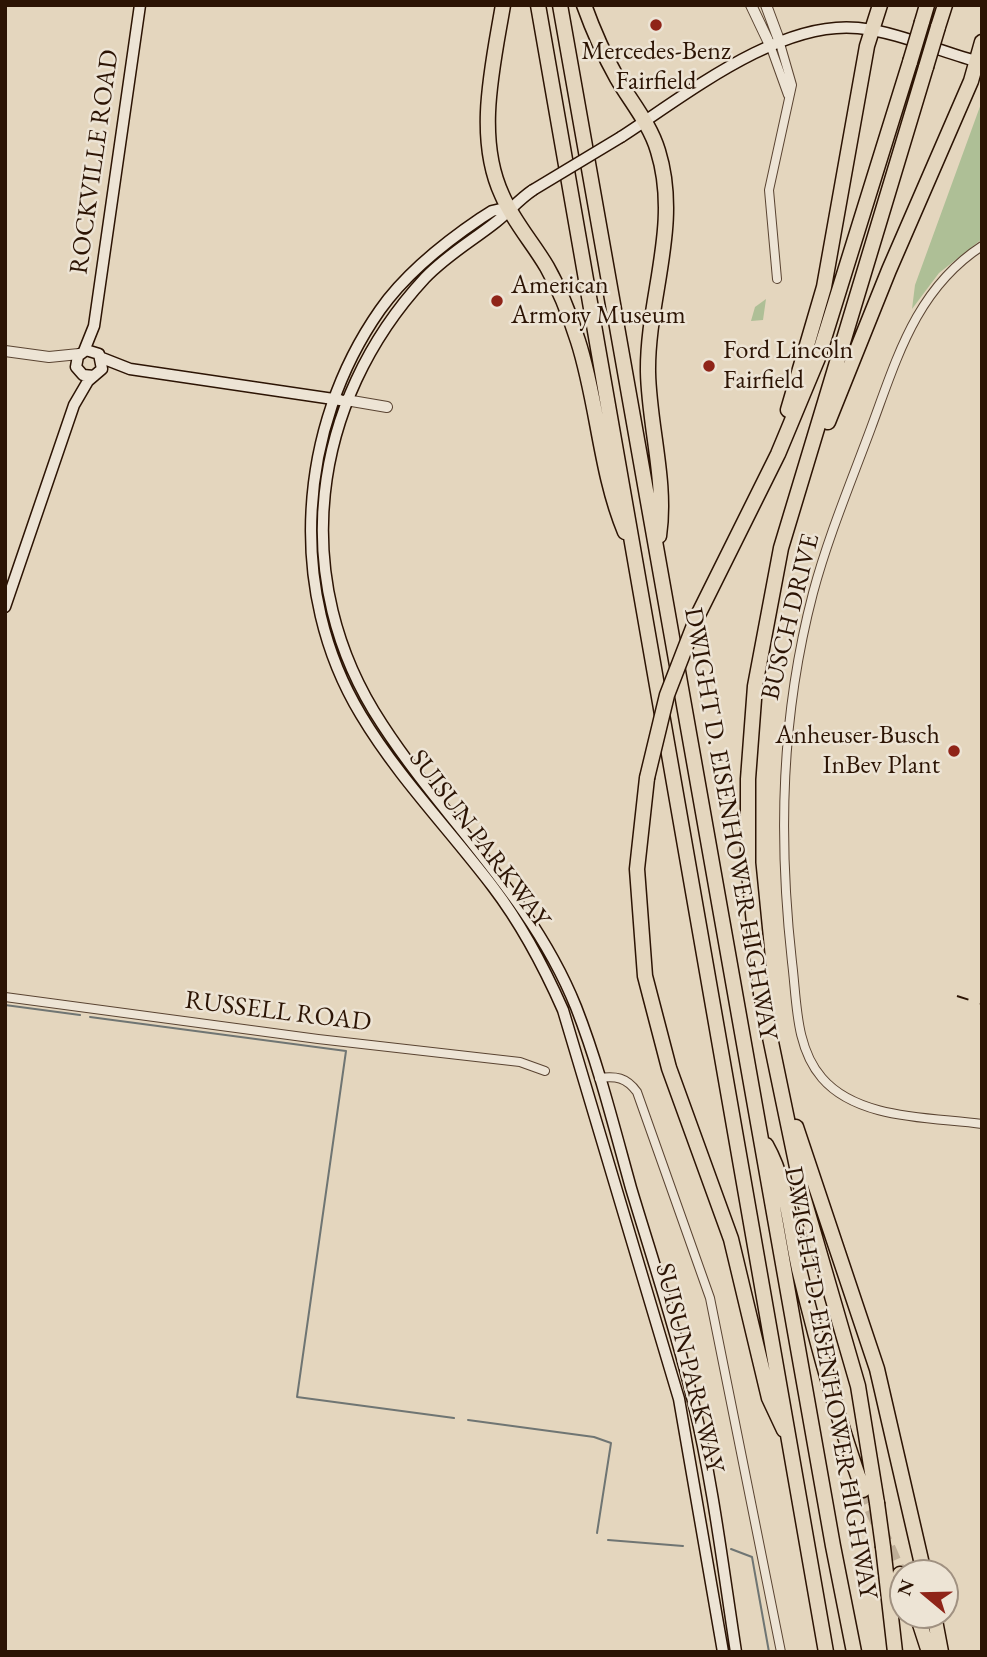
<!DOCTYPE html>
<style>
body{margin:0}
#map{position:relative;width:987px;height:1657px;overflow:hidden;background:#e4d6be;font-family:"EB Garamond",serif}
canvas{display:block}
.frame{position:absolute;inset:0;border:7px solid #2c1404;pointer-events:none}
.north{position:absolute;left:889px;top:1559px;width:70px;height:70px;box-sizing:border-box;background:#ede4d5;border:2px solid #a09181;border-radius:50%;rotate:289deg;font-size:19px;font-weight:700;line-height:28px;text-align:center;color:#2c1404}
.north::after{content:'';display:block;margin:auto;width:24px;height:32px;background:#8f2418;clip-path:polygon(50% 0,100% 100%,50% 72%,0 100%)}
</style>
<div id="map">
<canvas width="987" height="1657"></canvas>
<div class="frame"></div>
<div class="north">N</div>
</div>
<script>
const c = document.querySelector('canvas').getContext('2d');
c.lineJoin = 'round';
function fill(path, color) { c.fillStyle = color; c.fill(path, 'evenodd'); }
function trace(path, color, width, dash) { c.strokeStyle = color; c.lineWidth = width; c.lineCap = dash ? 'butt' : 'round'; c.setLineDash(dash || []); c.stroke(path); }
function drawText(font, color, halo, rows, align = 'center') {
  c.font = font + ' "EB Garamond",serif'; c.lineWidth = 5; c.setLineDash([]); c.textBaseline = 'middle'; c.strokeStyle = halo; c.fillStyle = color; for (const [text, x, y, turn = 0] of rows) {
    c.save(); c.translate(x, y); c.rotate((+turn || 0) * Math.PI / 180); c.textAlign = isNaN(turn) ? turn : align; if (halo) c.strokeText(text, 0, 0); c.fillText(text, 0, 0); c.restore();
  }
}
fill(new Path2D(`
 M982,101V239L939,273L912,309L915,285Z
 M766,299L763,320L751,321L755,307Z`), '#aebf96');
trace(new Path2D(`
 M5,1005L80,1015
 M90,1017L346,1051L297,1397L454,1418
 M468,1420L594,1437L611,1443L597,1533
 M608,1540L683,1546
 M731,1549L752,1557L769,1652`), '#6f7573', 2);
trace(new Path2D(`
 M863,1490L900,1574`), '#bfaf99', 14, [14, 7]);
const minor = new Path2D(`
 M770,45L788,95
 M982,246C916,289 897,358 871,428C851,482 828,537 813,593C781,715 778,837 792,962C797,1001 795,1047 822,1078C858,1120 931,1117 982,1124
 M777,279L769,190L792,85L779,40
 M5,997L318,1039L520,1062L545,1071
 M599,1078C616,1076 626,1077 637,1092L710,1298L781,1652`);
const tertiary = new Path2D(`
 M751,5L770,45
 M766,5L779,40
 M5,351L49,357L79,354
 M346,400L387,407`);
const secondary = new Path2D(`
 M621,137C686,95 779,20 858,28C898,32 938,51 976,61L981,65
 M533,190C518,200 509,212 496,222C472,241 447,255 425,278C310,402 287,580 382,724C445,821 532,897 576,1007C599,1066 614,1127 631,1188C652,1258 676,1329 693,1401C713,1483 723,1568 736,1652
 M509,207L492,211L481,218C444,243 406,273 380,310C298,427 286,591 361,715C398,777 449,829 493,887C522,925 544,967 563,1010L679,1399L723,1652
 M84,351L94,326L140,5
 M102,358L130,369L340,400
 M5,607L74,405L88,381L102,369L99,354L86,350L78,356L76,367L83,375L94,376`);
const motorway = new Path2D(`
 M503,5C493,65 475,137 502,195C513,221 533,243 547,267C560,290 570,316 578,341C598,403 600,472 625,532
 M538,5L826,1652
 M560,5L833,1546L854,1652
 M584,5C593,30 604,55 617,78C631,102 650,124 658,151C681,225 647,298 648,372C649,426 667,482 659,536
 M922,22L927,5
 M938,27L945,5
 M788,410L824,287L867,46L880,5
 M828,422L889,270L971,81L982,42
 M698,615L778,454L818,358L910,62
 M647,778L637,869L645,976L669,1068L731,1239L769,1398L784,1430
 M796,1127L877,1369L924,1573
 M766,1145C787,1182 790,1228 799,1269C817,1343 837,1418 863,1490
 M877,1503L858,1386L803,1196L761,994L748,863V779L755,686L781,548L926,67
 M883,1547L895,1652
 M900,1574L903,1580
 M917,1615L929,1652
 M934,1615L941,1652`);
trace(minor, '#5a4432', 10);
trace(tertiary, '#5a4432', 12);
trace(secondary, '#2c1404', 13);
trace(motorway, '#2c1404', 17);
trace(minor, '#ede4d5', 8);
trace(tertiary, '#ede4d5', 10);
trace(secondary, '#ede4d5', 10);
trace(motorway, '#e4d6be', 14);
trace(new Path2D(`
 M957,996L982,1004`), '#2c1404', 2, [12, 12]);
const secondaryBridge = new Path2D(`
 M533,190L621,137`);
const motorwayBridge = new Path2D(`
 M910,62L922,22
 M926,67L938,27
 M647,778L667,695L698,615
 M877,1503L883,1547`);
trace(secondaryBridge, '#2c1404', 13, []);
trace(motorwayBridge, '#2c1404', 17, []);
trace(secondaryBridge, '#ede4d5', 10);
trace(motorwayBridge, '#e4d6be', 14);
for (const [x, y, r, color] of [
 [656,25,7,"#8f2418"],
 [497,301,7,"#8f2418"],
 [709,366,7,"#8f2418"],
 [954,751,7,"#8f2418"]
]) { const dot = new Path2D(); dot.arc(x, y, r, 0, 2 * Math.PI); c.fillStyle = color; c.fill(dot); trace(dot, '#ede4d5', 2.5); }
drawText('26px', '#2c1404', '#ede4d5', [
 ["Mercedes-Benz",656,52,"center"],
 ["Fairfield",656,82,"center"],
 ["American",511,286],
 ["Armory Museum",511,316],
 ["Ford Lincoln",723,351],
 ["Fairfield",723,381],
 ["Anheuser-Busch",940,736,"right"],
 ["InBev Plant",940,766,"right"]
], 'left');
drawText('26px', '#2c1404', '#ede4d5', [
 ["ROCKVILLE ROAD",95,162,-82],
 ["BUSCH DRIVE",791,617,-76],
 ["DWIGHT D. EISENHOWER HIGHWAY",730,824,80],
 ["SUISUN PARKWAY",479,839,53],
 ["RUSSELL ROAD",278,1012,7],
 ["SUISUN PARKWAY",689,1368,76],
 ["DWIGHT D. EISENHOWER HIGHWAY",830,1383,80]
]);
</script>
